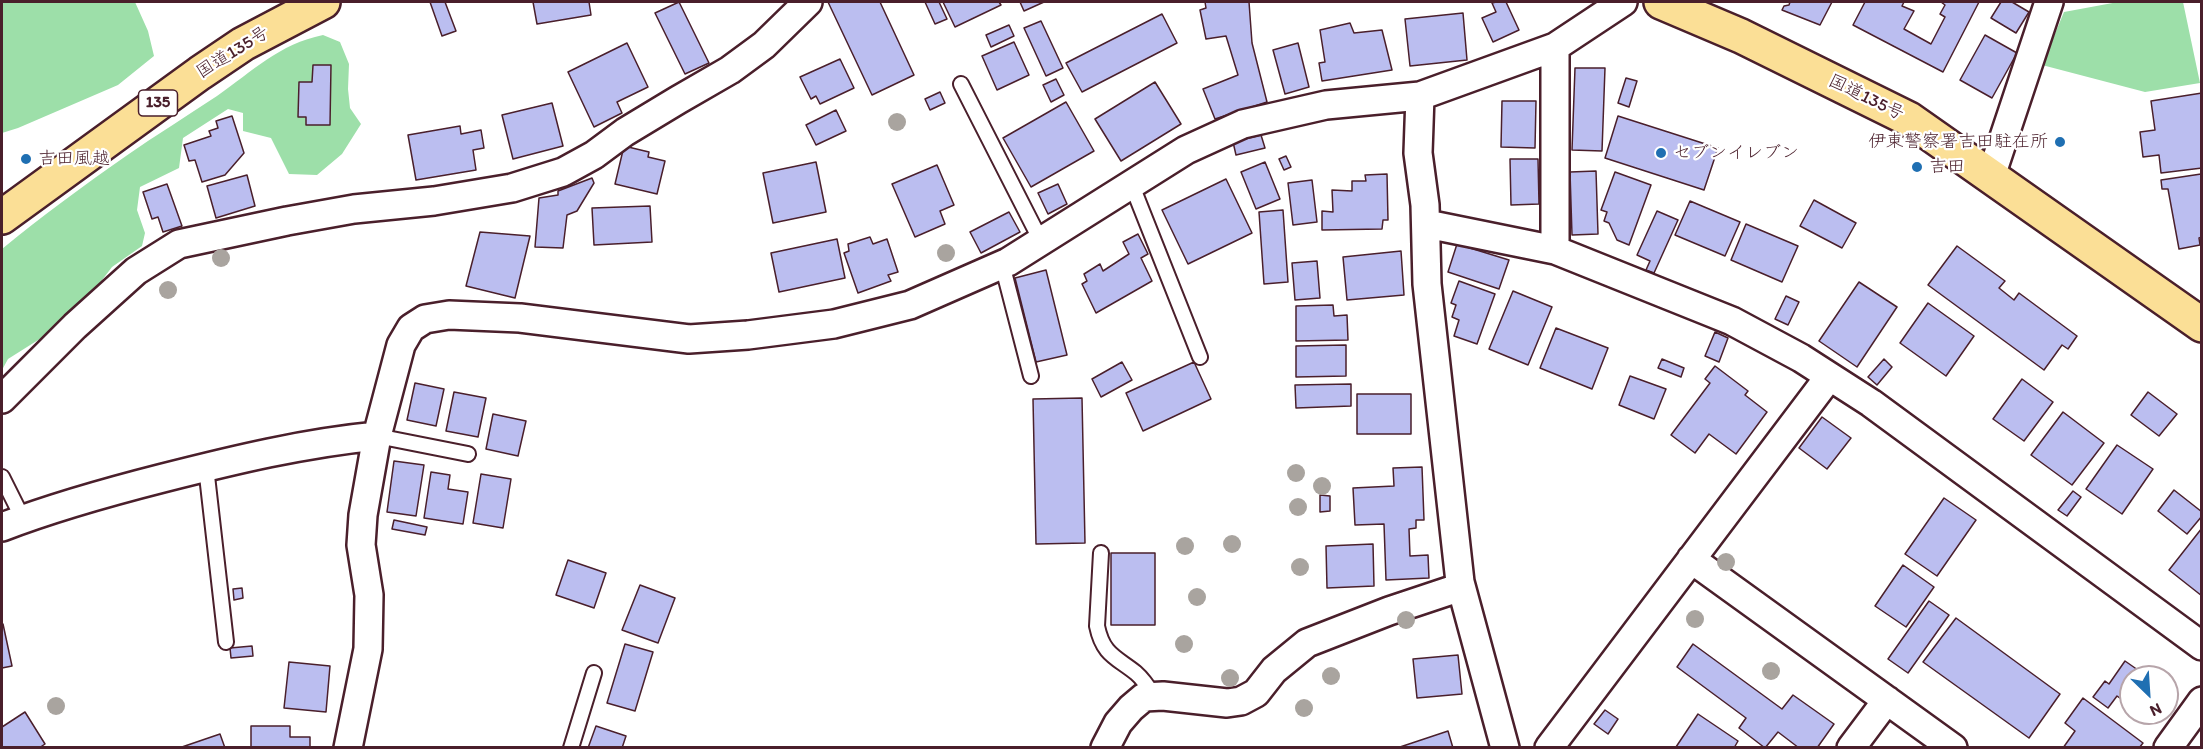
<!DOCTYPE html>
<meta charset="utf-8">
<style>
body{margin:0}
#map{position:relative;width:2203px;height:749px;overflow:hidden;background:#fff;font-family:Itim,sans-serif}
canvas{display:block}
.frame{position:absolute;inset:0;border:3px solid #4a1f2b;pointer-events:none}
.north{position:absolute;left:2119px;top:665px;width:60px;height:60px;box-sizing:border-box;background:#fff;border:2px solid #b7a5aa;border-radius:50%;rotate:155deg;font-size:16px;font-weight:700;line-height:24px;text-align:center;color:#4a1f2b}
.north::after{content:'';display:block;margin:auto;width:21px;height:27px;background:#1f6fb2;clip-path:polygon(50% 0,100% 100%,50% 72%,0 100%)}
</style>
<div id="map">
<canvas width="2203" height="749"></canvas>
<div class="frame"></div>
<div class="north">N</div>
</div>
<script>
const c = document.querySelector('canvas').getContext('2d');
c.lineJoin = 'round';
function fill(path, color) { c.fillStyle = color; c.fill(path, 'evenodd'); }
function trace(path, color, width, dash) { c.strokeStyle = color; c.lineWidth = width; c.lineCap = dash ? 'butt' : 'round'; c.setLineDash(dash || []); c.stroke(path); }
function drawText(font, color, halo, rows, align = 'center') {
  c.font = font + ' Itim,"Klee One",sans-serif'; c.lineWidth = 4.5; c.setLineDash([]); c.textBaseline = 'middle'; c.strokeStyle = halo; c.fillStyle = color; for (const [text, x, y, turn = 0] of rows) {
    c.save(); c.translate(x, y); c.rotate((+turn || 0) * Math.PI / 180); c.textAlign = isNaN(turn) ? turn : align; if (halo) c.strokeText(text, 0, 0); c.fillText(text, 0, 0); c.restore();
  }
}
fill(new Path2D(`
 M2,2H135L148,31L154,56L118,85L18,128L2,133Z
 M2118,2H2183L2200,83L2145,92L2042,65L2064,12Z
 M323,35L340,42L349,64L348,89L350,108L361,124L342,154L317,175L289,174L271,138L243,131V113L228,109L183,138L179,168L140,187L137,210L145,233L142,246L112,267L73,318L8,359L2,370V249C42,216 83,186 126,156C156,135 187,116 217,96C253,71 279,44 323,35Z`), '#9ddfa9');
const building = new Path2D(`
 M430,2H445L456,31L442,36Z
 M533,2H589L591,15L537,24Z
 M679,2L709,63L685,74L655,13Z
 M828,2H880L914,75L872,95Z
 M925,2H939L947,19L935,24Z
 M943,2H999L1001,5L955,27Z
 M1020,2H1044L1024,11Z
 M1205,2H1249L1252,43L1267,102L1215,119L1203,89L1238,75L1226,36L1206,39L1200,10L1206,8Z
 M1496,2H1506L1519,30L1493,42L1482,18L1496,12L1492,3Z
 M1790,2H1832L1820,25L1782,10L1784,6L1789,5Z
 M1865,2H1904L1902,6L1914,11L1904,29L1931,44L1945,17L1940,14L1945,5L1941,2H1979L1943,72L1853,25Z
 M2001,2H2012L2029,12L2016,33L1991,18Z
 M1463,13L1467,60L1410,66L1405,19Z
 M1162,14L1177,43L1082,92L1066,63Z
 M1041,21L1063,68L1046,76L1024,28Z
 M1350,23L1354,33L1382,30L1392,70L1322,81L1319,63L1325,62L1320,30Z
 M1009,25L1014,36L991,47L986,35Z
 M1985,35L2017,53L1992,98L1960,80Z
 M1014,42L1029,75L997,90L982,56Z
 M627,43L648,87L617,102L622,113L594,127L568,72Z
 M1298,43L1309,87L1285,94L1273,50Z
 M840,59L854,88L820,104L816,96L811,99L800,77Z
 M313,65H331L330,125H306V117H298L299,82H312Z
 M1575,68H1605L1602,151L1572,150Z
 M1626,78L1637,81L1629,107L1618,103Z
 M1056,79L1064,95L1051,102L1043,85Z
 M1155,82L1181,124L1121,161L1095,119Z
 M940,92L945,103L930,110L925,99Z
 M2202,93V168L2161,173L2159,155L2143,157L2140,132L2155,130L2151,101Z
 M1502,101H1536L1535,148L1501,147Z
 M1066,102L1094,151L1031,187L1003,138Z
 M552,103L563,146L513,159L502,115Z
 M836,110L846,131L816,145L806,125Z
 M232,116L244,153L225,175L202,182L195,160L189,161L184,145L211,136L209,131L218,128L216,121Z
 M1618,116L1718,148L1704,190L1605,158Z
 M460,126L461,134L481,130L484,148L473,150L476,170L416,180L408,135Z
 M1261,135L1265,148L1236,155L1233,142Z
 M624,146L649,152L648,157L665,161L657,194L615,184Z
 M1286,156L1291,167L1284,170L1279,159Z
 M1510,159H1538L1539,204L1511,205Z
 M816,162L826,212L773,223L763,173Z
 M1265,162L1280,199L1256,209L1241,172Z
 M937,165L954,205L940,211L945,224L915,237L892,184Z
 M1596,171L1598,234L1572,235L1570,172Z
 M1615,172L1651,185L1629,245L1617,240L1609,223L1604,221L1607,212L1601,210Z
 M1387,174L1388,220H1383L1382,229L1322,230V211L1333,212L1332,190L1352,191V181H1366L1365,175Z
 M2201,174L2202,237L2199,238L2200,245L2179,249L2168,189H2162L2161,180Z
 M247,175L255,206L216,218L207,186Z
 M592,178L594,183L577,211L567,215L563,248L535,247L539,198L558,195V191Z
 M1226,179L1252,233L1188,264L1162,210Z
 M1312,180L1317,222L1293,225L1288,183Z
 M167,184L182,226L163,232L158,217L152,219L143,192Z
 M1058,184L1067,204L1048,214L1038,193Z
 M1814,200L1856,223L1842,248L1800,226Z
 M1690,201L1740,222L1725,256L1675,235Z
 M650,206L652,242L594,245L592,208Z
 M1283,210L1288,282L1264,284L1259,212Z
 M1657,211L1678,220L1654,273L1646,270L1650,261L1637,255Z
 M1009,212L1020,232L981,253L970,232Z
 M1746,224L1798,246L1782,282L1731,260Z
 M480,232L530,236L515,298L466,286Z
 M1138,234L1148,254L1141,258L1152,281L1096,313L1082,284L1087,281L1084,274L1100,264L1103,271L1129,254L1123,242Z
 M870,237L873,244L887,239L898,272L888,275L891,281L858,293L844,253L849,251L848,244Z
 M837,239L845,278L779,292L771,253Z
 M1457,244L1509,260L1499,289L1448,272Z
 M1957,246L2005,281L1999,288L2014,300L2019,293L2077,336L2068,349L2062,345L2044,370L1928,285Z
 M1401,251L1404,295L1347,300L1343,257Z
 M1317,261L1320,298L1295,300L1292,263Z
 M1046,270L1067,355L1036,362L1015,278Z
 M1459,281L1495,294L1477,344L1454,336L1459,320L1452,317L1456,305L1451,303Z
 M1859,282L1897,307L1857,367L1819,341Z
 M1513,291L1552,307L1528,365L1489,349Z
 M1786,296L1799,302L1788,325L1775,319Z
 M1928,303L1974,336L1946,376L1900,343Z
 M1333,305L1334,316L1347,315L1348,340L1296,341V306Z
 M1556,328L1608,348L1592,389L1540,368Z
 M1715,332L1728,338L1719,362L1705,356Z
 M1346,345V376L1296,377V346Z
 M1662,359L1684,368L1681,377L1658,368Z
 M1884,359L1892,367L1877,385L1868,377Z
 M1122,362L1132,380L1101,397L1092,379Z
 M1194,362L1211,399L1143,431L1126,393Z
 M1715,366L1748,391L1745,395L1767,412L1736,454L1709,434L1695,453L1671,435L1710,383L1705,379Z
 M1630,376L1666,389L1654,419L1619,405Z
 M2022,379L2053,402L2024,441L1993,419Z
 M415,383L444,389L436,426L407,420Z
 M1351,384V406L1296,408L1295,385Z
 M454,392L486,398L478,437L446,431Z
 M2148,392L2177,414L2159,436L2131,415Z
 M1357,394H1411V434H1357Z
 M1082,398L1085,543L1036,544L1033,399Z
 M2063,412L2104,443L2072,485L2031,455Z
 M493,414L526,421L518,456L486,449Z
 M1822,417L1851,438L1827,469L1799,448Z
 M2117,445L2153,469L2122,514L2086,489Z
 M394,461L424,465L416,516L387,512Z
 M1422,467L1424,520H1416V528L1409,529L1410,556L1428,555L1429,578L1386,580L1384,524L1355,525L1353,488L1394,486L1393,468Z
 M431,472L450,475L448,489L468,492L463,524L424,518Z
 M481,474L511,479L503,528L473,523Z
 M2174,490L2202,512V516L2187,534L2158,511Z
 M2073,491L2081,497L2067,516L2058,510Z
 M1320,495L1330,496V511L1320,512Z
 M1944,498L1976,520L1937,576L1905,554Z
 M394,520L427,527L425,535L392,529Z
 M2202,528V596L2169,570Z
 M1373,544L1374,586L1327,588L1326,546Z
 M1111,553H1155V625H1111Z
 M568,560L606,573L594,608L556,595Z
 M1903,565L1934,587L1906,627L1875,606Z
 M640,585L675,598L658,643L622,630Z
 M242,588L243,598L234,600L233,589Z
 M1929,601L1949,615L1908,673L1888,659Z
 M1956,618L2060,694L2029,738L1923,662Z
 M3,624L12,666L2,668V625Z
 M625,644L653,652L635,711L607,703Z
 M1693,644L1782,709L1793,695L1834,724L1817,748H1799L1778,732L1765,748L1739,728L1746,718L1677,667Z
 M252,646L253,656L231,658L230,648Z
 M1458,655L1462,694L1417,698L1413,659Z
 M2125,661L2148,677H2131V706L2117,696L2108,708L2093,697L2105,681L2109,684Z
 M289,662L330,666L326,712L284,708Z
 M2083,698L2143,743L2139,748H2063L2075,731L2065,723Z
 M1605,710L1618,719L1608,734L1594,724Z
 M25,712L45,744L39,748H2V727Z
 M1698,714L1738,741L1734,748L1676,747Z
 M251,726H290V737H310V748H251Z
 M596,726L626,736L622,748H588Z
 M1448,731L1453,748H1397Z
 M220,734L225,748H179Z`);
fill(building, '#bbbef0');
trace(building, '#4a1f2b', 1.5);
const service = new Path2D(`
 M961,84L1041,241
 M1131,183L1200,357
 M1002,264L1031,376
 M377,436L468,454
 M206,467L226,642
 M2,477L23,519
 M1101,553L1097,626C1103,655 1116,657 1136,673C1143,679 1149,688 1154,696
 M571,748L594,673`);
const minor = new Path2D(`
 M1991,176L2049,2
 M1427,224L1555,250L1732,321L1801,358L1871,403L2202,646
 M1555,250V47
 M2,399L75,326L136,271L179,244L287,221L354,209L434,201L512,188L563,172L594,155L625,132L678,100L730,70L764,45L808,2
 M2,527C54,507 108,492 163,478C234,460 304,443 377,436L401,345L411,328L425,319L449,315L520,318L689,339L748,335L834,324L910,305L1008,262L1186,150L1243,124L1326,105L1420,96
 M1691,559L1953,748
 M348,748L368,649L369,595L361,545L363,515L377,436
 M1105,748L1118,723L1131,708L1144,697L1163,696L1227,703L1241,701L1256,693L1274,670L1307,643L1389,611L1461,587
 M1505,748L1460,582L1427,284L1425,205L1418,153L1420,96L1555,47L1623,2
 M1549,748L1829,377
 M1851,748L1887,700
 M2168,748L2202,701`);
const trunk = new Path2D(`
 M1661,2L1741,36L1909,119L2202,325
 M2,217L200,73L243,44L323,2`);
trace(service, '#4a1f2b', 18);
trace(minor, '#4a1f2b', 32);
trace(trunk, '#4a1f2b', 38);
trace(service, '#fff', 14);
trace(minor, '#fff', 27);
trace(trunk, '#fbdf96', 33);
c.fillStyle = '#a9a49f';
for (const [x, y] of [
 [897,122],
 [946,253],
 [221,258],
 [168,290],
 [1296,473],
 [1322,486],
 [1298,507],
 [1232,544],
 [1185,546],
 [1726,562],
 [1300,567],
 [1197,597],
 [1695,619],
 [1406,620],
 [1184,644],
 [1771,671],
 [1331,676],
 [1230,678],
 [56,706],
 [1304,708]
]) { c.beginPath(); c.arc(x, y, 9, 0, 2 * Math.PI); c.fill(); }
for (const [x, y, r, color] of [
 [2060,142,6,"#1f6fb2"],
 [1661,153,6,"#1f6fb2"],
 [26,159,6,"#1f6fb2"],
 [1917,167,6,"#1f6fb2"]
]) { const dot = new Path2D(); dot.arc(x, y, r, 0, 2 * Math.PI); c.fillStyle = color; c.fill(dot); trace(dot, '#fff', 2); }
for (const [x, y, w] of [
 [158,103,39]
]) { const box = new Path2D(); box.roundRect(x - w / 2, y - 13, w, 26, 4.5); c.fillStyle = '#fff'; c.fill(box); trace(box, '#4a1f2b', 1.5); }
drawText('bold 16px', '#4a1f2b', null, [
 ["135",158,103]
]);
drawText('18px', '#4a1f2b', '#fff', [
 ["国道135号",233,53,-32],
 ["国道135号",1866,98,26]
]);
drawText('18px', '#4a1f2b', '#fff', [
 ["伊東警察署吉田駐在所",2048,142,"right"],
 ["セブンイレブン",1673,153],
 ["吉田風越",38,159],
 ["吉田",1929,167]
], 'left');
</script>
